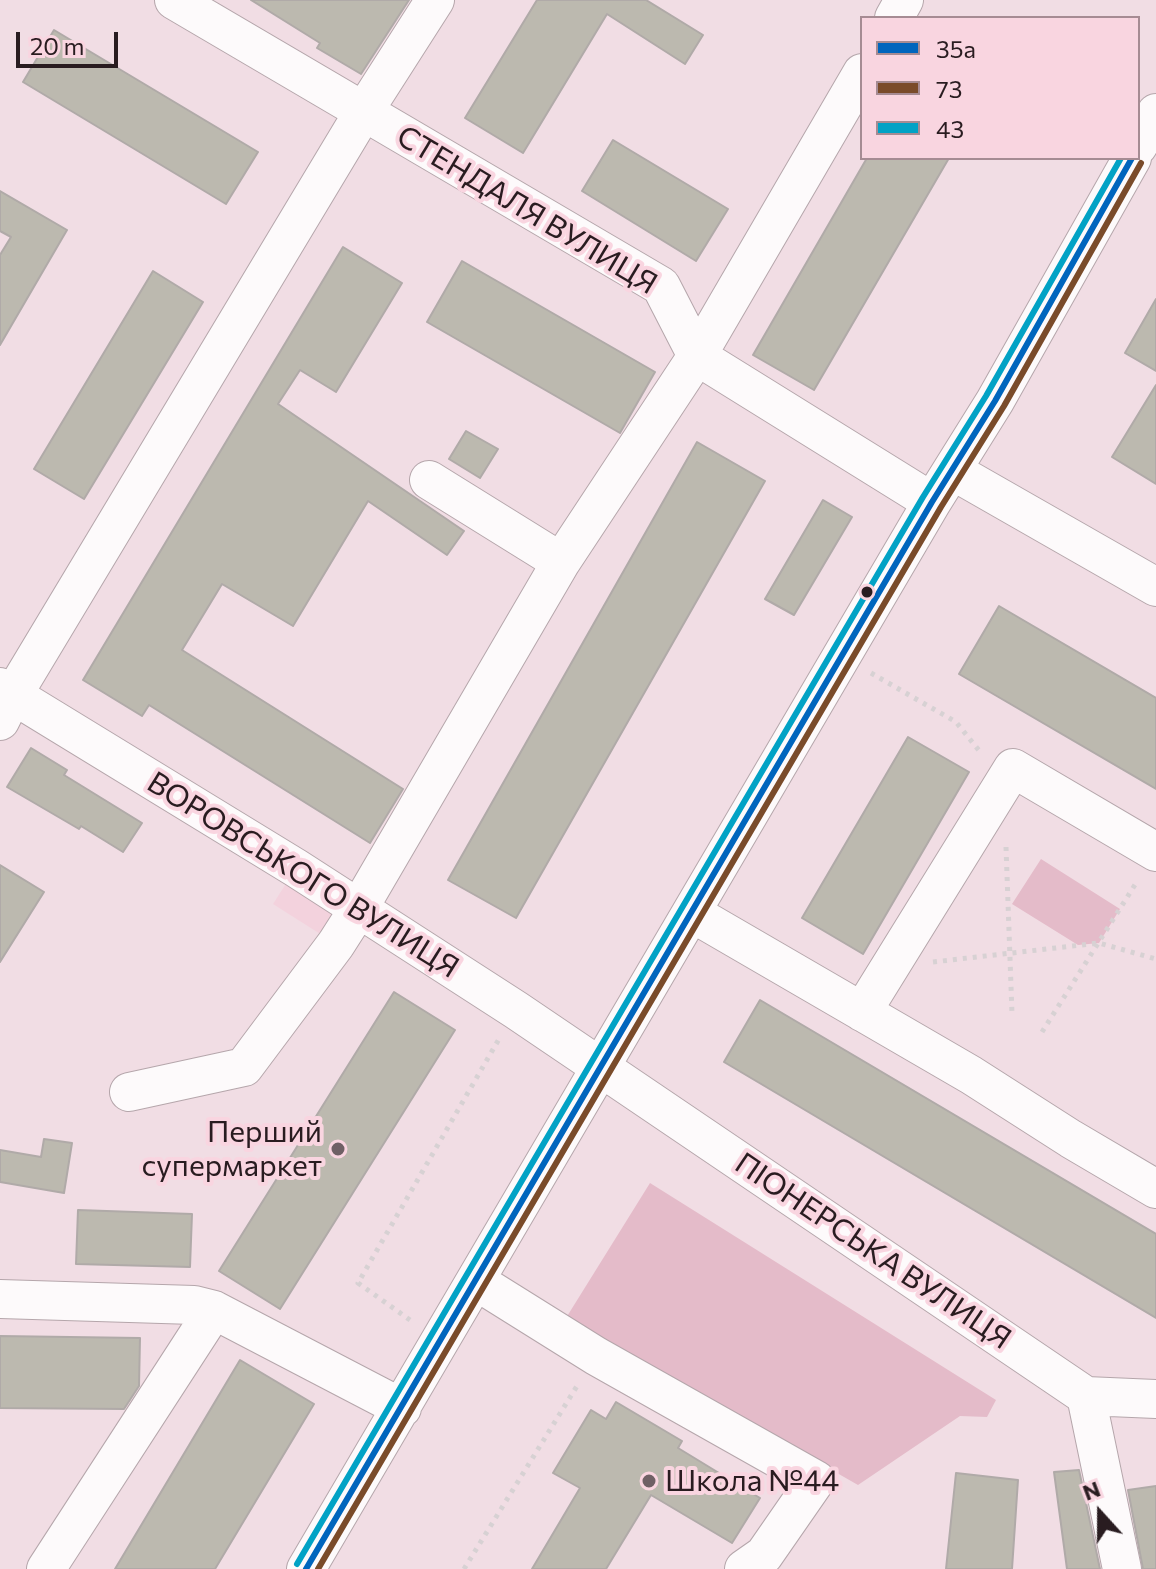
<!DOCTYPE html>
<meta charset="utf-8">
<style>
body{margin:0}
#map{position:relative;width:1156px;height:1569px;overflow:hidden;background:#f1dde4;font-family:Commissioner,sans-serif}
canvas{display:block}
.legend{position:absolute;left:860px;top:16px;width:280px;height:144px;box-sizing:border-box;background:#f9d5e0;border:2px solid #a68b93;margin:0;padding:10px 14px;list-style:none;font-size:24px;color:#291c20}
.legend li{display:flex;align-items:center;gap:16px;height:40px}
.legend b{width:40px;border:2px solid #a68b93}
.north{position:absolute;left:1060px;top:1473px;width:80px;height:80px;-webkit-text-stroke:6px #f9d5e0;paint-order:stroke;rotate:339deg;font-size:22px;font-weight:700;line-height:32px;text-align:center;color:#291c20}
.north::after{content:'';display:block;margin:auto;width:28px;height:36px;background:#291c20;clip-path:polygon(50% 0,100% 100%,50% 72%,0 100%)}
.scale{position:absolute;left:16px;top:32px;width:102px;height:36px;box-sizing:border-box;border:4px solid #291c20;border-top:0;padding-left:10px;font-size:24px;line-height:28px;white-space:nowrap;color:#291c20;-webkit-text-stroke:6px #f9d5e0;paint-order:stroke}
</style>
<div id="map">
<canvas width="1156" height="1569"></canvas>
<ul class="legend">
<li><b style="height:10px;background:#0065bd"></b>35а</li>
<li><b style="height:10px;background:#7a4b2a"></b>73</li>
<li><b style="height:10px;background:#02a2c5"></b>43</li>
</ul>
<div class="north">N</div>
<div class="scale">20 m</div>
</div>
<script>
const c = document.querySelector('canvas').getContext('2d');
c.lineJoin = 'round';
function fill(path, color) { c.fillStyle = color; c.fill(path, 'evenodd'); }
function trace(path, color, width, dash) { c.strokeStyle = color; c.lineWidth = width; c.lineCap = dash ? 'butt' : 'round'; c.setLineDash(dash || []); c.stroke(path); }
function drawText(font, color, halo, rows, align = 'center') {
  c.font = font + ' Commissioner,sans-serif'; c.lineWidth = 8; c.setLineDash([]); c.textBaseline = 'middle'; c.strokeStyle = halo; c.fillStyle = color; for (const [text, x, y, turn = 0] of rows) {
    c.save(); c.translate(x, y); c.rotate((+turn || 0) * Math.PI / 180); c.textAlign = isNaN(turn) ? turn : align; if (halo) c.strokeText(text, 0, 0); c.fillText(text, 0, 0); c.restore();
  }
}
fill(new Path2D(`
 M296,868L359,908L336,944L273,904Z`), '#f3d2dd');
fill(new Path2D(`
 M1041,859L1120,909L1099,943L1078,945L1012,904Z
 M650,1183L996,1400L987,1417L960,1416L858,1485L566,1318Z`), '#e4bbc9');
const building = new Path2D(`
 M251,0H409L361,74L317,48L320,43Z
 M537,0H646L703,35L685,64L607,14L523,153L465,118Z
 M54,30L258,152L226,204L23,82Z
 M613,140L728,209L696,261L582,191Z
 M867,158H949L814,390L753,355Z
 M0,191L67,230L0,345V255L11,237L0,231Z
 M343,247L402,283L336,392L300,370L278,404L464,531L447,555L368,501L293,626L222,584L182,650L403,789L370,843L149,705L142,716L83,680Z
 M462,261L655,372L620,433L427,322Z
 M153,271L203,302L84,499L34,469Z
 M1156,299V371L1125,353Z
 M1156,385V484L1112,457Z
 M466,431L498,449L480,478L449,459Z
 M697,442L765,481L516,918L448,880Z
 M823,500L852,517L794,615L765,599Z
 M999,606L1156,698V789L959,674Z
 M908,737L969,772L863,954L802,918Z
 M31,748L67,770L64,775L142,823L123,852L81,826L79,829L7,787Z
 M0,865L44,892L0,962Z
 M394,992L455,1030L280,1309L219,1271Z
 M760,1000L1156,1234V1318L724,1062Z
 M44,1139L72,1143L64,1193L0,1182V1150L41,1157Z
 M78,1210L192,1214L190,1267L76,1264Z
 M0,1336L140,1338L139,1386L124,1409L0,1408Z
 M240,1360L314,1404L215,1569H115Z
 M616,1402L682,1441L678,1448L760,1498L732,1543L651,1495L606,1569H532L580,1488L553,1473L591,1410L606,1419Z
 M1079,1470L1100,1569H1067L1054,1472Z
 M956,1473L1018,1480L1012,1569H946Z
 M1156,1486V1569H1143L1128,1490Z`);
fill(building, '#bcb9af');
trace(building, '#b0aaa8', 2);
const minor = new Path2D(`
 M174,0L661,286L697,356L932,502
 M894,18L904,0
 M1138,146L1156,113
 M953,471L1156,587
 M429,480L561,562
 M0,687L296,868L516,1010L1086,1396L1156,1399
 M0,721L13,695L364,111L435,0
 M692,913L971,1075L1071,1139L1156,1189
 M862,1012L1013,768L1156,852
 M129,1092L244,1067L336,944L359,908L561,562L697,356L862,73
 M476,1281L596,1356L816,1480L764,1555L744,1569
 M0,1299L194,1305L214,1310L402,1408
 M1086,1396L1122,1569
 M46,1569L214,1310
 M306,1569L932,502L995,401L1132,158`);
trace(minor, '#b5a6ab', 40);
trace(new Path2D(`
 M871,673L956,722L981,753
 M1006,847L1012,1014
 M933,962L1099,943L1156,959
 M1042,1032L1138,880
 M410,1320L358,1283L499,1039
 M464,1569L577,1386`), '#d7d1d3', 5, [4, 6]);
trace(minor, '#fdfafb', 38);
trace(new Path2D(`
 M306,1569L932,502L995,401L1132,158`), '#0065bd', 6);
trace(new Path2D(`
 M318,1569L941,507L1004,406L1141,163`), '#7a4b2a', 6);
trace(new Path2D(`
 M297,1564L923,497L986,396L1121,158`), '#02a2c5', 6);
for (const [x, y, r, color] of [
 [867,592,7,"#291c20"],
 [338,1149,8,"#6f6065"],
 [649,1481,8,"#6f6065"]
]) { const dot = new Path2D(); dot.arc(x, y, r, 0, 2 * Math.PI); c.fillStyle = color; c.fill(dot); trace(dot, '#f9d5e0', 3); }
drawText('30px', '#291c20', '#f9d5e0', [
 ["СТЕНДАЛЯ ВУЛИЦЯ",527,210,31],
 ["ВОРОВСЬКОГО ВУЛИЦЯ",303,875,32],
 ["ПІОНЕРСЬКА ВУЛИЦЯ",873,1251,34]
]);
drawText('30px', '#291c20', '#f9d5e0', [
 ["Перший",322,1132],
 ["супермаркет",322,1166],
 ["Школа №44",665,1481,"left"]
], 'right');
</script>
